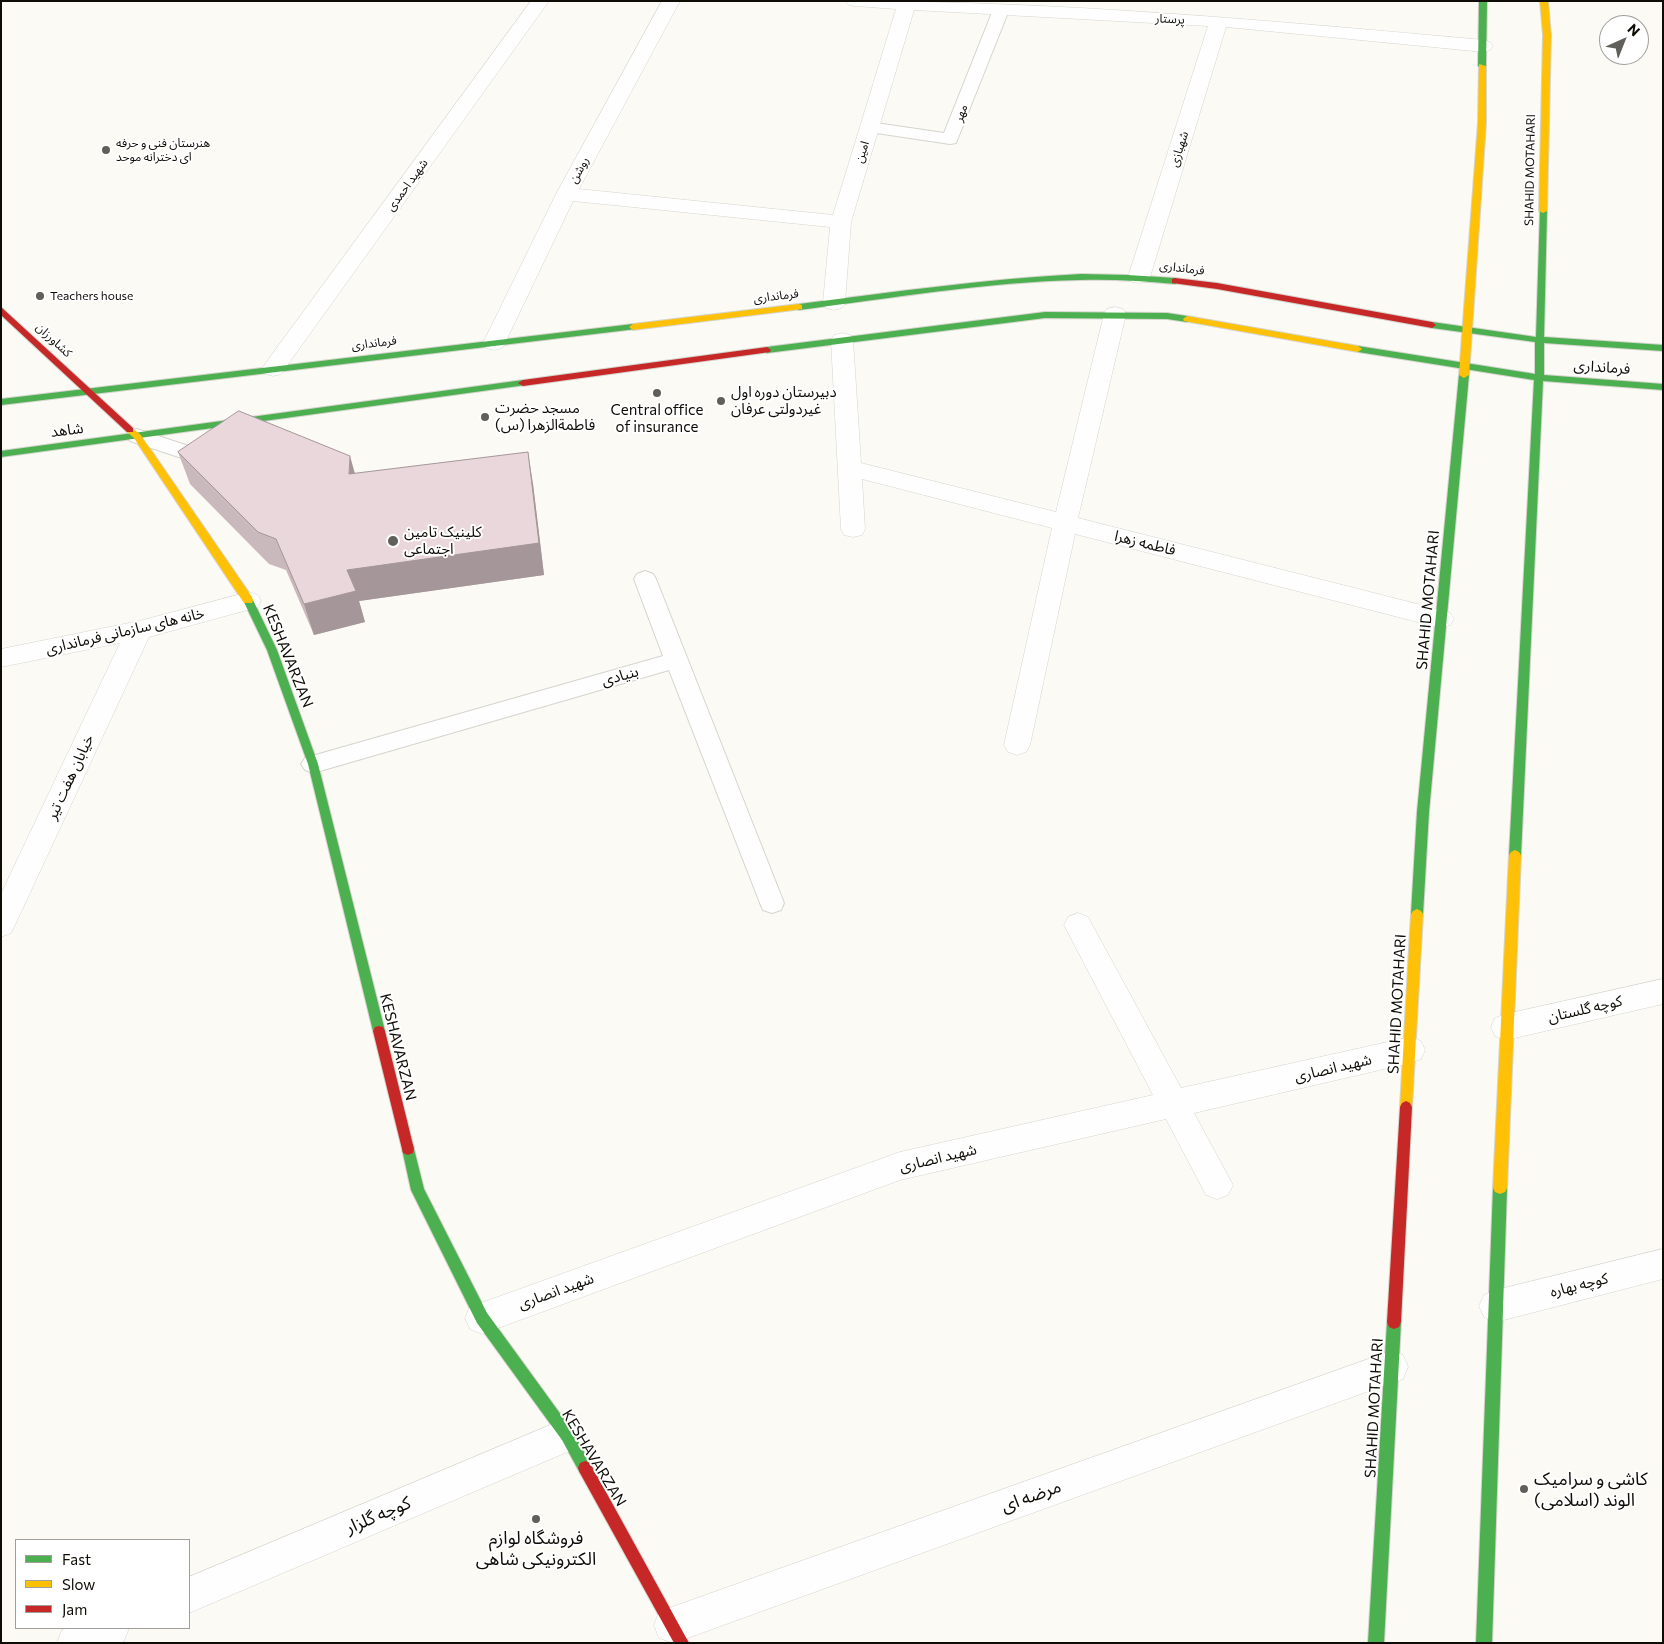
<!DOCTYPE html>
<meta charset="utf-8">
<style>
body{margin:0}
#map{position:relative;width:1664px;height:1644px;overflow:hidden;background:#fbfaf5;font-family:Commissioner,sans-serif}
canvas{display:block}
.frame{position:absolute;inset:0;border:2px solid #0e0c05;pointer-events:none}
.legend{position:absolute;left:15px;top:1539px;width:175px;height:90px;box-sizing:border-box;background:#fff;border:1px solid #9f9e9b;margin:0;padding:6px 9px;list-style:none;font-size:15px;color:#0e0c05}
.legend li{display:flex;align-items:center;gap:10px;height:25px}
.legend b{width:25px;border:1px solid #9f9e9b}
.north{position:absolute;left:1599px;top:15px;width:50px;height:50px;box-sizing:border-box;background:#fff;border:1px solid #9f9e9b;border-radius:50%;rotate:44deg;font-size:14px;font-weight:700;line-height:20px;text-align:center;color:#0e0c05}
.north::after{content:'';display:block;margin:auto;width:18px;height:22px;background:#615f59;clip-path:polygon(50% 0,100% 100%,50% 72%,0 100%)}
</style>
<div id="map">
<canvas width="1664" height="1644"></canvas>
<div class="frame"></div>
<ul class="legend">
<li><b style="height:6px;background:#4caf50"></b>Fast</li>
<li><b style="height:6px;background:#ffc107"></b>Slow</li>
<li><b style="height:6px;background:#c62828"></b>Jam</li>
</ul>
<div class="north">N</div>
</div>
<script>
const c = document.querySelector('canvas').getContext('2d');
c.lineJoin = 'round';
function trace(path, color, width, dash) { c.strokeStyle = color; c.lineWidth = width; c.lineCap = dash ? 'butt' : 'round'; c.setLineDash(dash || []); c.stroke(path); }
function fill(path, color) { c.fillStyle = color; c.fill(path, 'evenodd'); }
function drawText(font, color, halo, rows, align = 'center') {
  c.font = font + ' Commissioner,"Noto Sans Arabic",sans-serif'; c.lineWidth = 4; c.setLineDash([]); c.textBaseline = 'middle'; c.strokeStyle = halo; c.fillStyle = color; for (const [text, x, y, turn = 0] of rows) {
    c.save(); c.translate(x, y); c.rotate((+turn || 0) * Math.PI / 180); c.textAlign = isNaN(turn) ? turn : align; if (halo) c.strokeText(text, 0, 0); c.fillText(text, 0, 0); c.restore();
  }
}
const lane = new Path2D(`
 M1001,5L1009,10L956,143L950,144L863,131L861,127L863,123L869,122L944,133L993,10Z
 M137,429L216,455L219,460L216,465L209,467L130,441L127,436L130,431Z
 M645,571L653,574L656,579L784,903L781,910L772,913L763,910L760,903L669,670L313,773L305,770L301,764L305,758L663,656L634,579L637,574Z`);
const street = new Path2D(`
 M531,1H549L281,374L273,376L265,374L262,369L265,364Z
 M662,1H680L579,189L833,215L896,9L855,6L849,5L846,1C1060,1 1272,21 1484,40L1490,42L1493,46L1490,50L1484,52L1226,27L1150,277L1146,282L1139,283L1132,282L1128,277L1208,26L914,10L851,222L845,303L842,308L834,310L826,308L823,303L830,227L573,201L505,343L502,348L494,350L486,348L483,343L556,194Z
 M1115,307L1123,309L1126,314L1078,518L1441,610L1450,613L1454,619L1450,625L1441,628L1075,534L1030,745L1026,752L1017,755L1008,752L1004,745L1052,528L862,479L865,529L862,535L853,537L844,535L841,529L831,340L834,335L842,333L850,335L853,340L861,463L1056,512L1104,314L1107,309Z
 M249,592L258,595L261,601L258,607L149,637L15,925L11,933L1,937V894L120,643L1,667V649L139,621Z
 M1078,913L1088,917L1181,1088L1410,1037L1421,1041L1425,1050L1421,1059L1410,1063L1194,1113L1233,1185L1228,1195L1217,1199L1206,1195L1166,1119L900,1180L482,1334L470,1329L465,1318L470,1307L900,1152L1153,1095L1064,925L1068,917Z
 M1663,979V1004L1506,1040L1495,1036L1491,1027L1495,1018L1506,1014Z
 M1663,1249V1279L1496,1322L1484,1317L1479,1306L1484,1295L1496,1290Z
 M1391,1351L1403,1355L1408,1367L1403,1379L1391,1383L674,1643L659,1638L654,1625L659,1612L672,1607Z
 M567,1418L579,1423L584,1435L579,1447L189,1613V1577Z
 M67,1628H129L124,1641L120,1643H57L62,1630Z`);
const fast = new Path2D(`
 M1479,1H1487L1486,66L1482,68L1478,66Z
 M1540,209H1543L1547,211L1544,337L1663,345V351L1544,343V375L1663,384V390L1543,381L1521,855L1519,858H1511L1509,855L1534,380L1358,352L1354,349L1358,346L1535,374V342L1432,328L1428,325L1432,322L1536,337Z
 M1081,274L1128,275L1175,278L1179,281L1175,284C1143,281 1112,279 1080,280C986,282 892,298 799,310L795,307L799,304C893,292 986,279 1081,274Z
 M1045,312L1167,313L1187,316L1191,319L1187,322L1167,319L1045,318L767,353L763,350L767,347Z
 M633,324L637,327L636,329L1,405V399Z
 M1464,372L1469,375L1429,812L1423,914L1421,917H1413L1411,914L1417,812L1459,375Z
 M523,380L526,381V385L1,457V451Z
 M248,596L253,600L277,650L318,764L385,1031L383,1035L379,1036L375,1035L373,1031L308,764L267,650L243,600Z
 M408,1143L413,1145L424,1189L487,1313L572,1430L590,1463L592,1468L590,1473L585,1475L580,1473L562,1440L477,1323L411,1190L402,1149L403,1145Z
 M1500,1182L1505,1184L1507,1188L1492,1643H1476L1493,1188L1495,1184Z
 M1394,1315L1399,1317L1401,1322L1384,1643H1368L1387,1322L1389,1317Z`);
const slow = new Path2D(`
 M1540,1H1548L1551,35L1547,211L1543,213L1539,211L1543,35Z
 M1479,64L1486,66V123L1469,375L1464,378L1459,375L1478,123Z
 M799,304L802,305V309L633,330L629,327L633,324Z
 M1187,316L1358,346L1362,349L1358,352L1184,321L1183,319Z
 M130,427L140,434L252,597L253,600L252,603H244L134,438L125,430Z
 M1515,850L1519,852L1521,855L1507,1188L1505,1192L1500,1194L1495,1192L1493,1188L1509,855L1511,852Z
 M1417,909L1421,911L1423,914L1412,1107L1410,1111L1406,1113L1402,1111L1400,1107L1411,914L1413,911Z`);
const jam = new Path2D(`
 M1175,278L1217,283L1432,322L1436,325L1432,328L1217,289L1172,283V279Z
 M1,307L133,428V432H127L1,315Z
 M767,347L771,350L770,352L523,386L518,383L523,380Z
 M379,1026L383,1027L385,1031L414,1149L413,1153L408,1155L403,1153L402,1149L373,1031L375,1027Z
 M1406,1101L1410,1103L1412,1107L1401,1322L1399,1327L1394,1329L1389,1327L1387,1322L1400,1107L1402,1103Z
 M585,1461L590,1463L689,1643H674L580,1473L578,1468L580,1463Z`);
trace(lane, '#d5d4cd', 2);
trace(street, '#d5d4cd', 1);
trace(fast, '#d5d4cd', 2);
trace(slow, '#d5d4cd', 2);
trace(jam, '#d5d4cd', 2);
fill(lane, '#fefefe');
fill(street, '#fefefe');
fill(fast, '#4caf50');
fill(slow, '#ffc107');
fill(jam, '#c62828');
fill(new Path2D(`
 M178,452L355,473L533,484L544,575L359,601L365,622L314,635L286,570L269,564L190,484Z`), '#c9b9bc');
fill(new Path2D(`
 M528,452L533,484L544,575L359,601L365,622L314,635L304,604L347,570Z
 M350,456L359,488L349,474Z`), '#a49699');
const building = new Path2D(`
 M239,411L350,456L349,474L528,452L539,543L347,570L356,591L304,604L276,539L258,532L178,452Z`);
fill(building, '#ead7db');
trace(building, '#a49699', 1);
for (const [x, y, r, color] of [
 [106,150,5,"#615f59"],
 [40,296,5,"#615f59"],
 [657,393,5,"#615f59"],
 [721,401,5,"#615f59"],
 [485,417,5,"#615f59"],
 [393,541,6,"#615f59"],
 [1524,1489,5,"#615f59"],
 [536,1519,5,"#615f59"]
]) { const dot = new Path2D(); dot.arc(x, y, r, 0, 2 * Math.PI); c.fillStyle = color; c.fill(dot); trace(dot, '#fff', 2); }
drawText('12px', '#0e0c05', '#fff', [
 ["پرستار",1170,19,3],
 ["مهر",961,113,-69],
 ["شهبازی",1179,149,-72],
 ["امین",862,152,-73],
 ["روشن",579,170,-61],
 ["SHAHID MOTAHARI",1530,170,-89],
 ["شهید احمدی",407,185,-54],
 ["فرمانداری",1182,268,7],
 ["فرمانداری",776,296,-7],
 ["کشاورزان",54,340,43],
 ["فرمانداری",374,343,-7]
]);
drawText('12px', '#0e0c05', '#fff', [
 ["هنرستان فنی و حرفه",116,143],
 ["ای دخترانه موحد",116,157],
 ["Teachers house",50,296]
], 'left');
drawText('15px', '#0e0c05', '#fff', [
 ["فرمانداری",1602,367,4],
 ["شاهد",67,430,-7],
 ["فاطمه زهرا",1145,543,14],
 ["SHAHID MOTAHARI",1428,600,-85],
 ["خانه های سازمانی فرمانداری",125,631,-13],
 ["KESHAVARZAN",288,656,68],
 ["بنیادی",620,676,-16],
 ["خیابان هفت تیر",70,777,-65],
 ["SHAHID MOTAHARI",1397,1004,-87],
 ["کوچه گلستان",1585,1009,-13],
 ["KESHAVARZAN",398,1047,76],
 ["شهید انصاری",1333,1068,-13],
 ["شهید انصاری",938,1158,-13],
 ["کوچه بهاره",1579,1285,-14],
 ["شهید انصاری",556,1291,-20],
 ["SHAHID MOTAHARI",1374,1408,-87],
 ["KESHAVARZAN",594,1458,59]
]);
drawText('15px', '#0e0c05', '#fff', [
 ["دبیرستان دوره اول",731,392],
 ["غیردولتی عرفان",731,409],
 ["مسجد حضرت",495,408],
 ["فاطمةالزهرا (س)",495,425],
 ["Central office",657,410,"center"],
 ["of insurance",657,427,"center"],
 ["کلینیک تامین",404,532],
 ["اجتماعی",404,549]
], 'left');
drawText('18px', '#0e0c05', '#fff', [
 ["کاشی و سرامیک",1534,1479],
 ["الوند (اسلامی)",1534,1500],
 ["فروشگاه لوازم",536,1538,"center"],
 ["الکترونیکی شاهی",536,1559,"center"]
], 'left');
drawText('18px', '#0e0c05', '#fff', [
 ["مرضه ای",1031,1496,-20],
 ["کوچه گلزار",378,1515,-23]
]);
</script>
